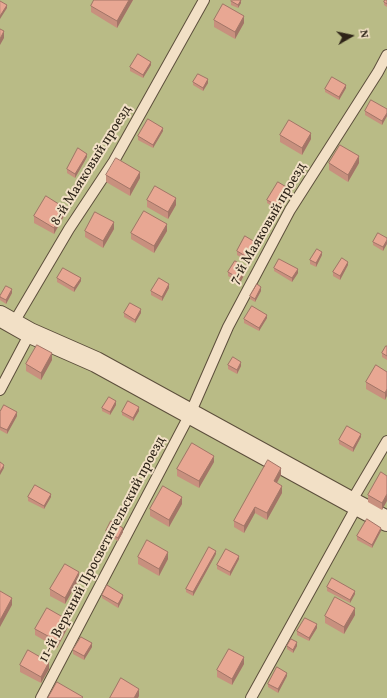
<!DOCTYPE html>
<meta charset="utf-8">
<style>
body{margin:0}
#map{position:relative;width:387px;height:698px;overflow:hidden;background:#ebd0a8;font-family:Vollkorn,serif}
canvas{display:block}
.north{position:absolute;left:331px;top:16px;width:40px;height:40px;-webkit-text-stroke:3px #f2e0c6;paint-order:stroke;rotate:81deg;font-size:11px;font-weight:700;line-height:16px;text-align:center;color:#2e2418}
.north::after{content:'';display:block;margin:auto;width:14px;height:18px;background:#2e2418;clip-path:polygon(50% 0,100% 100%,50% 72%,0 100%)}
</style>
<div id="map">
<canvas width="387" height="698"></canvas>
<div class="north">N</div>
</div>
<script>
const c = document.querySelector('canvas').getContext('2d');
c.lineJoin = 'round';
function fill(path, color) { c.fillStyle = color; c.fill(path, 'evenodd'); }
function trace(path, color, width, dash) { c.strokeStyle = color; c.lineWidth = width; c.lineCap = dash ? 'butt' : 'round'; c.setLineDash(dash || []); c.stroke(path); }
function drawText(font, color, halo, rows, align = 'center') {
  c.font = font + ' Vollkorn,serif'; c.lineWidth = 4; c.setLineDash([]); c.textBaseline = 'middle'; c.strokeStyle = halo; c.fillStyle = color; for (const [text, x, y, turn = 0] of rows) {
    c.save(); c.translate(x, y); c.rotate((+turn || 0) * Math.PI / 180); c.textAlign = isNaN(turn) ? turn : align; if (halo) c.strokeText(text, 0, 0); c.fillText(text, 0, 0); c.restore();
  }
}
fill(new Path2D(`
 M0,0H387V698H0Z`), '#b9bb86');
const lane = new Path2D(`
 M13,324L69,229L114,161L204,0
 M0,390L30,333
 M351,502L387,441
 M41,698L190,414L228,327L290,210L378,72L387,55
 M251,698L357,506`);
const street = new Path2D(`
 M0,316L30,333L96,362L351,502L387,521`);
trace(lane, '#5d4f3c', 12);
trace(street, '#5d4f3c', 22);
trace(lane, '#f2e0c6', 10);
trace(street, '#f2e0c6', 20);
fill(new Path2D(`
 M133,0L117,28L91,12V6Z
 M387,0V7L384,5V2Z
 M231,1L241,3L238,8L231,5Z
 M214,20L244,23L235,39L214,27Z
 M151,65L143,78L130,71V67Z
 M193,82L208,83L203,91L193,85Z
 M346,88L339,100L325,92V89Z
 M387,109V116L382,125L365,115V111Z
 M163,131L153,148L138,140V136Z
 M280,135L311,139L302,155L280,142Z
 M87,157L75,178L67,173V169Z
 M329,163H359L348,182L329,170Z
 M106,175L140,178L130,196L106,182Z
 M288,192L278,209L267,203V200Z
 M147,200L176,205L168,219L147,207Z
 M65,214L54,234L34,223V216Z
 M114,229L103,248L85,237V231Z
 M167,231L154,253L131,239V233Z
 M387,238L383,251L373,245V242Z
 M255,246L247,261L237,255V251Z
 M322,255L316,267L310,264V260Z
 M348,265L340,280L333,276V272Z
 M274,268L298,273L292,282L274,271Z
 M246,271L240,283L228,276V272Z
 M57,278L81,281L74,292L57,282Z
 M169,288L162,301L151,295V291Z
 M261,291L255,302L250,299V296Z
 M12,293L6,304L0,300V296Z
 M124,313H141L135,323L124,317Z
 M267,318L259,331L244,323V319Z
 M387,346V360L382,357V353Z
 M52,360L41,380L26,371V364Z
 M228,365L241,366L237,374L228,369Z
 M387,372L385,400L366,389V382Z
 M116,405L110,415L102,411V408Z
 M139,411L133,421L122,415V412Z
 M0,412L17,416L7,434L0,430Z
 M361,437L353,452L339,444V440Z
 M214,462L199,488L177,476V469Z
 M281,475L277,483L282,493L267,520L255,513L244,533L234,527V521Z
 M387,476L382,510L368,502V495Z
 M28,497H51L44,509L28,501Z
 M182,504L169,527L150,516V509Z
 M106,531L123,532L118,541L106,534Z
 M381,531L372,548L357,540V536Z
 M216,554L193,596L186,592V589Z
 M138,557L168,559L159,576L138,564Z
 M239,559L230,576L217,569V565Z
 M79,579L65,604L50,596V589Z
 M327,587L355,594L350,603L327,591Z
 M102,595L123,598L118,608L102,598Z
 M355,615L344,634L325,623V616Z
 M68,627L57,648L35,635V629Z
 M317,628L309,641L297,635V631Z
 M287,646H297L293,653L287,649Z
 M92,647L84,660L73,654V650Z
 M244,664L232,685L217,677V670Z
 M20,665L49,669L41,683L20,672Z
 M287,676L278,693L268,687V684Z`), '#c8907e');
fill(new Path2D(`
 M129,0H133L117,28V21Z
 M241,0V3L238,8V5Z
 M7,5V8L0,19V16Z
 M244,16V23L235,39V32Z
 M4,31V38L0,45V39Z
 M151,62V65L143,78V75Z
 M208,79V83L203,91V88Z
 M346,85V88L339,100V97Z
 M387,113V116L382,125V121Z
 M163,128V131L153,148V145Z
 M311,133V139L302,155V148Z
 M87,154V157L75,178V174Z
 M359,156V163L348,182V175Z
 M140,172V178L130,196V189Z
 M288,188V192L278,209V206Z
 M176,198V205L168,219V212Z
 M65,208V214L54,234V228Z
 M114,222V229L103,248V241Z
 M167,224V231L154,253V246Z
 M387,240V244L383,251V247Z
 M255,242V246L247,261V257Z
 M322,252V255L316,267V263Z
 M348,262V265L340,280V276Z
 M246,267V271L240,283V279Z
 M298,269V273L292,282V278Z
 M81,278V281L74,292V288Z
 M169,284V288L162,301V297Z
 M261,287V291L255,302V299Z
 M12,289V293L6,304V300Z
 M141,309V313L135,323V320Z
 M267,315V318L259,331V328Z
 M52,353V360L41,380V373Z
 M241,362V366L237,374V370Z
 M387,389V396L385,400V393Z
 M116,401V405L110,415V412Z
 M139,407V411L133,421V418Z
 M17,412V416L7,434V430Z
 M361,434V437L353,452V448Z
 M214,456V462L199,488V481Z
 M4,465V468L0,475V472Z
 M281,468V475L274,488V481Z
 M282,486V493L267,520V513Z
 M51,494V497L44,509V506Z
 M387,494V501L382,510V503Z
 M182,497V504L169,527V520Z
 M255,507V513L244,533V526Z
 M123,528V532L118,541V538Z
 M381,528V531L372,548V545Z
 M216,551V554L193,596V592Z
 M168,552V559L159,576V569Z
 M239,556V559L230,576V572Z
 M79,572V579L65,604V598Z
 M355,591V594L350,603V600Z
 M123,595V598L118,608V604Z
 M12,598V605L0,627V620Z
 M355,608V615L344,634V627Z
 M68,620V627L57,648V641Z
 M317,624V628L309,641V638Z
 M297,642V646L293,653V650Z
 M92,643V647L84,660V656Z
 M244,657V664L232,685V679Z
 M49,662V669L41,683V677Z
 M287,673V676L278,693V689Z
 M139,689V696L138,698H134Z`), '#a27567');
const building = new Path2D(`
 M94,0H129L117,21L91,6Z
 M232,0H241L238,5L231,1Z
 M385,0H387V4L384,2Z
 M0,1L7,5L0,16Z
 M223,4L244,16L235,32L214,20Z
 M0,29L4,31L0,39Z
 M138,54L151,62L143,75L130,67Z
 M198,74L208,79L203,88L193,82Z
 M332,77L346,85L339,97L325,89Z
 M371,100L387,109V113L382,121L365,111Z
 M148,119L163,128L153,145L138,136Z
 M289,120L311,133L302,148L280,135Z
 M340,145L359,156L348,175L329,163Z
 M78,148L87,154L75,174L67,169Z
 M116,158L140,172L130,189L106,175Z
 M278,182L288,188L278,206L267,200Z
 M155,186L176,198L168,212L147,200Z
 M46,196L65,208L54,228L34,216Z
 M144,211L167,224L154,246L131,233Z
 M95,212L114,222L103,241L85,231Z
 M378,233L387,238V240L383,247L373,242Z
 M245,236L255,242L247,257L237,251Z
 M317,249L322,252L316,263L310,260Z
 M342,258L348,262L340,276L333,272Z
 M279,259L298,269L292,278L274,268Z
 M235,261L246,267L240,279L228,272Z
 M63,268L81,278L74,288L57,278Z
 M159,278L169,284L162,297L151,291Z
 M257,284L261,287L255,299L250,296Z
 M6,286L12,289L6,300L0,297V296Z
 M130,303L141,309L135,320L124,313Z
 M252,306L267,315L259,328L244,319Z
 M37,345L52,353L41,373L26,364Z
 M386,346H387V356L382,353Z
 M233,357L241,362L237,370L228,365Z
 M376,365L387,372V389L385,393L366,382Z
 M109,397L116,401L110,412L102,408Z
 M128,401L139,407L133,418L122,412Z
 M4,405L17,412L7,430L0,427V412Z
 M347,426L361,434L353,448L339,440Z
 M192,443L214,456L199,481L177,469Z
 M268,460L281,468L274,481L282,486L267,513L255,507L244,526L234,521Z
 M0,462L4,465L0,472Z
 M381,472L387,476V494L382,503L368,495Z
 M35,485L51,494L44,506L28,497Z
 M163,486L182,497L169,520L150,509Z
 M367,519L381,528L372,545L357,536Z
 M111,521L123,528L118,538L106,531Z
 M147,540L168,552L159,569L138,557Z
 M209,547L216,551L193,592L186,589Z
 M226,549L239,556L230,572L217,565Z
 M65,564L79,572L65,598L50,589Z
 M332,578L355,591L350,600L327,587Z
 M107,585L123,595L118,604L102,595Z
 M0,591L12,598L0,620Z
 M335,597L355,608L344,627L325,616Z
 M47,608L68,620L57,641L35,629Z
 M305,618L317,624L309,638L297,631Z
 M81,637L92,643L84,656L73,650Z
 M291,639L297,642L293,650L287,646Z
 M229,649L244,657L232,679L217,670Z
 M28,650L49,662L41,677L20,665Z
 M277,667L287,673L278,689L268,684Z
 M121,678L139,689L134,698H110Z
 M57,682L83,697L82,698H48Z`);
fill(building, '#e8a793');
trace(building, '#a27567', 1);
drawText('14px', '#2e2418', '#f2e0c6', [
 ["8-й Маяковый проезд",92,166,-58],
 ["7-й Маяковый проезд",269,224,-60],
 ["11-й Верхний Просветительский проезд",103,550,-62]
]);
</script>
